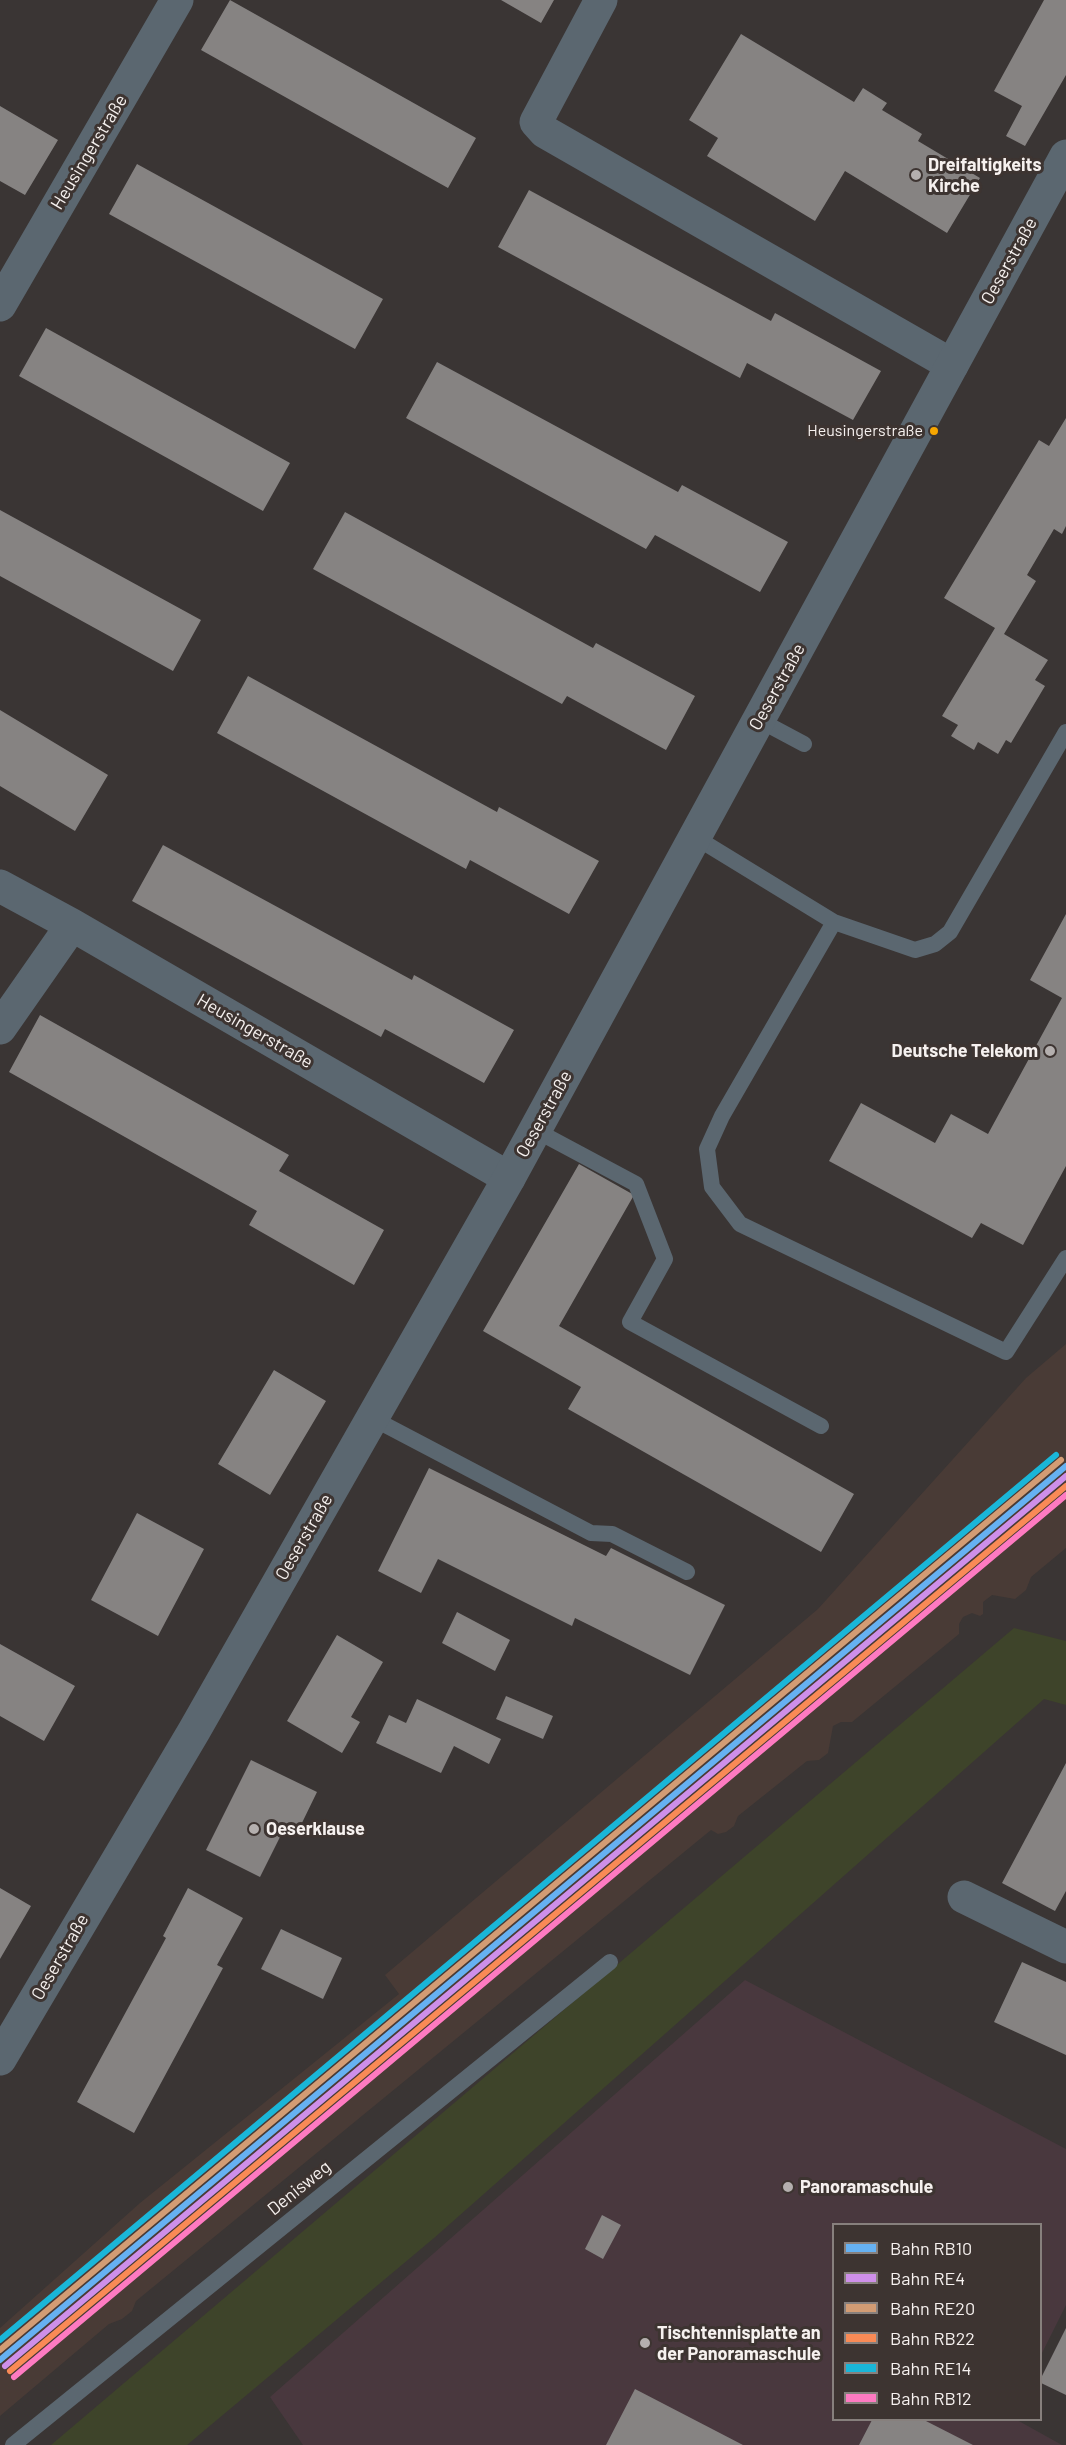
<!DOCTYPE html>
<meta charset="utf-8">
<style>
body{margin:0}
#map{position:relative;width:1066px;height:2445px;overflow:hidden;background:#3a3534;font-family:Barlow,sans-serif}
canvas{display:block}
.legend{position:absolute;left:832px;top:2223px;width:210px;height:198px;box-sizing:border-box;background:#3d3431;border:2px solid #87807d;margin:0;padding:8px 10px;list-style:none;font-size:18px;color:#f6f1ef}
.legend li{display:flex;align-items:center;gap:12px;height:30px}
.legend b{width:30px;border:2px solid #87807d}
</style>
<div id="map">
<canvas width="1066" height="2445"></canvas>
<ul class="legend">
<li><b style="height:8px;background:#66b1f2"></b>Bahn RB10</li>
<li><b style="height:8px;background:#ce8fe9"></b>Bahn RE4</li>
<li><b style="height:8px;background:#d39c74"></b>Bahn RE20</li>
<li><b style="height:8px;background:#f98a56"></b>Bahn RB22</li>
<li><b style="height:8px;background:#1ab6d8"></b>Bahn RE14</li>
<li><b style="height:8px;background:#fe7ac1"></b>Bahn RB12</li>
</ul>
</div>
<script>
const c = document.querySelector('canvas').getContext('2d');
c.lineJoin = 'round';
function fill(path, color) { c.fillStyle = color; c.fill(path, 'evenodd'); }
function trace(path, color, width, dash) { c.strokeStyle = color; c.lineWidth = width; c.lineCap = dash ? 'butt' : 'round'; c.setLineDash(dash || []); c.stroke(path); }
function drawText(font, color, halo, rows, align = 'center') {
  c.font = font + ' Barlow,sans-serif'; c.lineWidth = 6; c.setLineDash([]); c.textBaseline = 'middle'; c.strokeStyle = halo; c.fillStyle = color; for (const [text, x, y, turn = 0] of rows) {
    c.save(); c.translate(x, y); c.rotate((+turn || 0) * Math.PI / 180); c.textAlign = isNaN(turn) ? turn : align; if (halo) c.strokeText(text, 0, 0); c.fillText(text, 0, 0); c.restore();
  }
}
fill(new Path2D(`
 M1066,1344V1548L1031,1577L1026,1590L1015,1599L992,1595L983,1602V1614L980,1616L972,1613L963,1617L959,1624V1634L852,1722H841L833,1726L828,1753L819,1760L807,1761L738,1816L734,1826L726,1832L718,1834L711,1830L136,2301L132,2311L122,2319L109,2324L0,2416V2328L140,2203L399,1994L385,1975L818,1609L1026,1378Z`), '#493b36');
fill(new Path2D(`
 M745,1980L1066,2149V2305L1041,2355L1040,2224H834V2420H1017L1062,2445H303L270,2397Z`), '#49383e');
fill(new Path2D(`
 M1014,1628L1066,1641V1705L1044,1699L434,2238L187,2445H51Z`), '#3e442a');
fill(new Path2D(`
 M230,0L476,138L448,188L201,50Z
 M501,0H554L541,23Z
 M1044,0H1066V75L1025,146L1006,136L1022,106L994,91Z
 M741,34L854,102L863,88L887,103L882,110L922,134L918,141L980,178L947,233L845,171L815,221L707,156L718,138L689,120Z
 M0,106L58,140L25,195L0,181Z
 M137,164L383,299L355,349L109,214Z
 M529,190L771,321L775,313L881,371L853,420L747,363L740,378L498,247Z
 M46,328L290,463L263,511L19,376Z
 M437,362L678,492L682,485L788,542L760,592L655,535L646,549L406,418Z
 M1066,418V526L1062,534L1054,529L1027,575L1036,581L1004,634L1048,660L1035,680L1045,686L1011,743L1006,740L998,754L978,742L974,750L951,736L958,725L942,716L995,628L944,598L1039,440L1049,446Z
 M0,510L201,620L173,671L0,576Z
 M345,512L593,648L596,643L695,696L666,750L567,696L562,704L313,569Z
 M248,676L497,812L499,807L599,861L569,914L470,860L466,869L217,733Z
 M0,710L108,775L75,831L0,786Z
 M163,845L412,980L414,975L514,1030L484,1083L385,1029L381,1037L132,901Z
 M1066,914V1166L1023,1245L981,1223L972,1238L829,1161L861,1103L935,1143L951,1114L988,1134L1062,998L1030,980Z
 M40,1015L289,1155L279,1171L384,1230L354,1285L249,1225L257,1211L9,1072Z
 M579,1164L634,1195L559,1326L854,1494L821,1552L568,1409L581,1387L483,1331Z
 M274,1370L326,1401L270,1495L218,1464Z
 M429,1468L606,1556L611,1548L725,1605L690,1675L575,1618L572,1626L438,1559L421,1593L378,1571Z
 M137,1513L204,1549L158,1636L91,1600Z
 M457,1612L510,1640L495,1671L442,1643Z
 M337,1635L383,1662L351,1717L360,1722L342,1753L287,1721Z
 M0,1644L75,1686L44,1741L0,1716Z
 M506,1696L553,1716L543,1739L496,1719Z
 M417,1699L501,1739L489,1764L454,1746L441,1773L376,1743L389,1715L406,1723Z
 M251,1760L317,1792L299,1829L287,1823L260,1877L206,1850Z
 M1066,1763V1891L1055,1911L1002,1883Z
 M0,1888L31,1906L0,1959Z
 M188,1888L243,1918L217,1965L223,1968L134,2133L77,2102L166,1938L163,1936Z
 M281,1929L342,1958L323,1999L261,1969Z
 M1022,1962L1066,1982V2055L994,2022Z
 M602,2215L621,2225L603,2259L585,2249Z
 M1066,2328V2395L1041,2383V2378Z
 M635,2389L743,2445H606Z
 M872,2420H924L973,2445H859Z`), '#868382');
trace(new Path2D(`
 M759,720L804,744
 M695,837L834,922L722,1116L707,1149L712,1187L740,1224L1006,1352L1066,1258
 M834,922L915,950L935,944L950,932L1066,732
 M535,1130L636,1184L665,1259L630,1322L821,1426
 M372,1418L591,1533L612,1534L687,1572
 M13,2445L610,1962`), '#5b6770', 16);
trace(new Path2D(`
 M601,0L536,122L545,132L952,365
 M0,305L177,0
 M0,886L72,925L509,1178
 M0,1028L72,925
 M964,1897L1066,1947`), '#5b6770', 33);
trace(new Path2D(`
 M0,2059L194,1731L509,1178L1066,156`), '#5b6770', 33);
trace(new Path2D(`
 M0,2360L1066,1466`), '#66b1f2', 6);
trace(new Path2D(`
 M5,2366L1066,1476`), '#ce8fe9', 6);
trace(new Path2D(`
 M0,2350L1061,1460`), '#d39c74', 6);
trace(new Path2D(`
 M10,2371L1066,1486`), '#f98a56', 6);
trace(new Path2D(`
 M0,2340L1056,1455`), '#1ab6d8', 6);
trace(new Path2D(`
 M14,2377L1066,1495`), '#fe7ac1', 6);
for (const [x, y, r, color] of [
 [916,175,6,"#b4afae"],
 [934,431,5,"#f7a600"],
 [1050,1051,6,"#b4afae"],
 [254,1829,6,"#b4afae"],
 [788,2187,6,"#b4afae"],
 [645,2343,6,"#b4afae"]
]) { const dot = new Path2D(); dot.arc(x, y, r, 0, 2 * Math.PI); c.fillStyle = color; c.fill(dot); trace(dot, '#3d3431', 2); }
drawText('16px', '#f6f1ef', '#3d3431', [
 ["Heusingerstraße",923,431]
], 'right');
drawText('18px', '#f6f1ef', '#3d3431', [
 ["Heusingerstraße",89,152,-59],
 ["Oeserstraße",1009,261,-61],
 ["Oeserstraße",777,687,-61],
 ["Heusingerstraße",255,1031,30],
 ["Oeserstraße",544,1114,-61],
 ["Oeserstraße",304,1537,-60],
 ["Oeserstraße",60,1957,-60],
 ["Denisweg",299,2188,-39]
]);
drawText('bold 18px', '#f6f1ef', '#3d3431', [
 ["Dreifaltigkeits",928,165],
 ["Kirche",928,186],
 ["Deutsche Telekom",1038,1051,"right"],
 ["Oeserklause",266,1829],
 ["Panoramaschule",800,2187],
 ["Tischtennisplatte an",657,2333],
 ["der Panoramaschule",657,2354]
], 'left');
</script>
